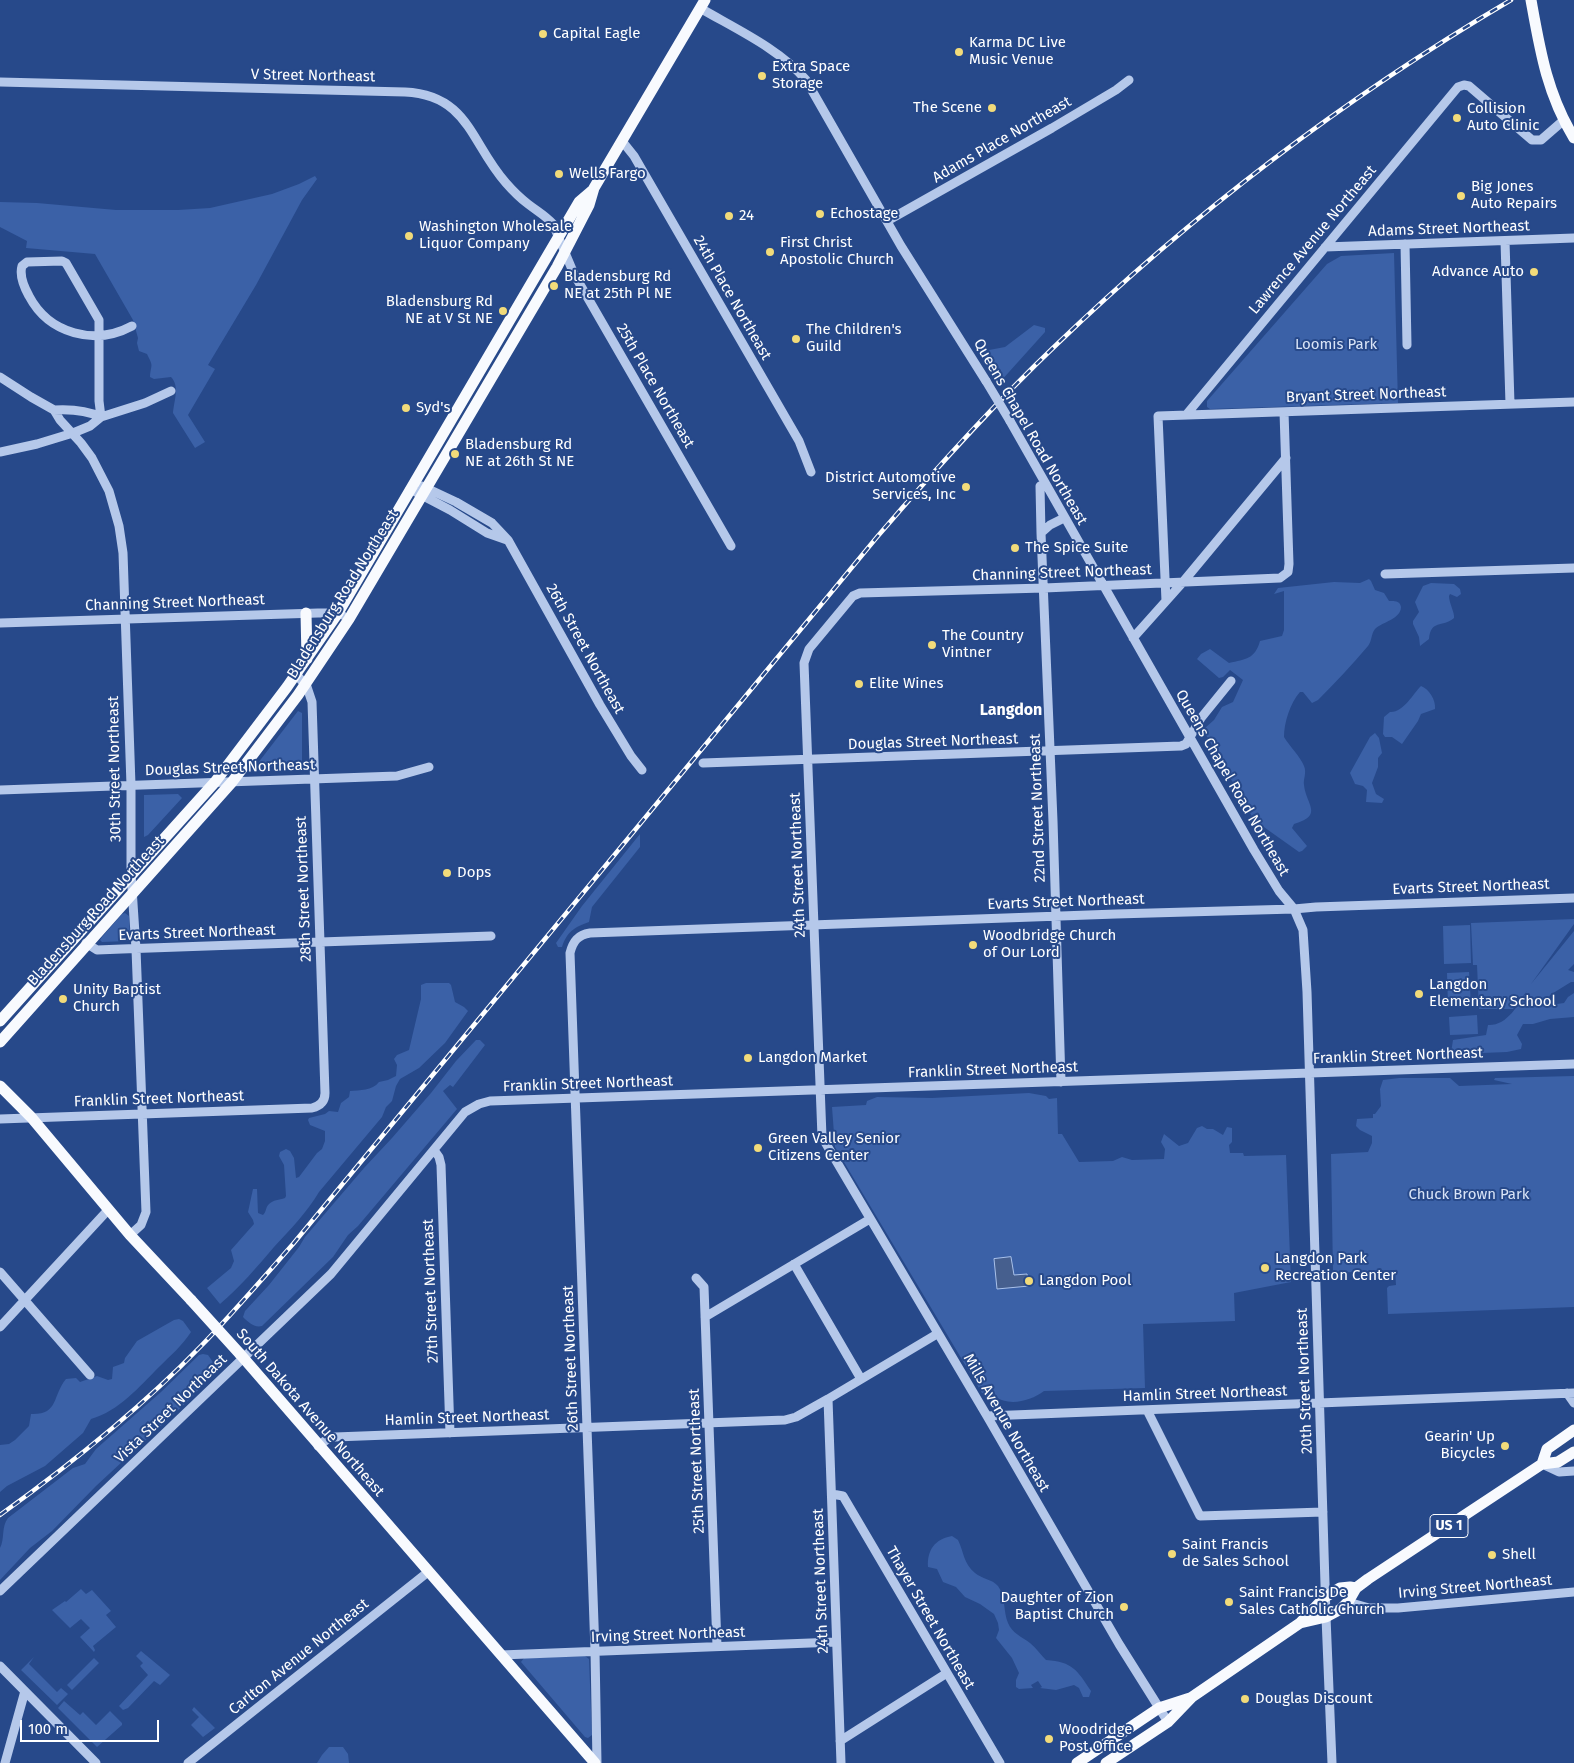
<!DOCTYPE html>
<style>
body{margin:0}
#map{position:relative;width:1574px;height:1763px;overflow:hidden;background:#27498a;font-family:"Fira Sans",sans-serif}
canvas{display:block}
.scale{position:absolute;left:20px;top:1720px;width:139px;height:22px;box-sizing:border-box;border:2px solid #fff;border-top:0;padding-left:6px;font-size:15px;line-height:18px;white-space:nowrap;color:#fff;-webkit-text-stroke:4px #27498a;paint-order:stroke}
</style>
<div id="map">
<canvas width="1574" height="1763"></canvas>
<div class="scale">100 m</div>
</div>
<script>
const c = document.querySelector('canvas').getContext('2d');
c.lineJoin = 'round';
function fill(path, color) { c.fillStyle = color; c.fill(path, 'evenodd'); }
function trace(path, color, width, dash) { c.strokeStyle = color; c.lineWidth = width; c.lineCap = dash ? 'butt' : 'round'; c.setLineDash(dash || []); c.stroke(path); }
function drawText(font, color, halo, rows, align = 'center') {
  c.font = font + ' "Fira Sans",sans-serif'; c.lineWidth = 4; c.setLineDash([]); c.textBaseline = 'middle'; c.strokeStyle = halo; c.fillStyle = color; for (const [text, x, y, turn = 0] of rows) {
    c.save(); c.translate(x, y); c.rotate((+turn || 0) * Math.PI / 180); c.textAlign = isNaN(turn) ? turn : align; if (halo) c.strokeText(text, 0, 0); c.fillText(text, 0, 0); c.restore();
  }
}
fill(new Path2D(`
 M315,176L317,179L302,200L256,285L208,365L215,369L188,415L205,442L195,448L173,413C174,401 180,386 171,377L154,379L150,377C151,363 154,368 147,354L139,351L137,343L138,338L133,320L95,254L26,248L27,241L0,227V202L37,203L116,210H178L210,208L272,194L299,184Z
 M1394,253L1398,403L1210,409L1207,407V401L1327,264L1341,256Z
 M1034,325L1045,328V332L1000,382L986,359V354L989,350L1005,347Z
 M1369,579L1371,581L1375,590L1384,593L1389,601C1393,601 1400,600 1401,607C1401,619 1382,622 1375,629C1371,634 1372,641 1368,646C1352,665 1335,683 1318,700L1312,703L1303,692H1300C1290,703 1284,723 1284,737C1290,747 1300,756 1304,766C1307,773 1303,779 1304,785C1306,805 1324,815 1294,824L1292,828L1307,846L1302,851L1299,852L1254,820L1205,733V728L1214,720L1222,707L1233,702L1243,680L1230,670L1223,677L1219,678L1197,659L1201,654L1210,649L1229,663C1246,659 1255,659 1260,641L1282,636L1284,630V591L1274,594L1278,588L1334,582L1360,583Z
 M1431,583L1454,584L1460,589L1461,594L1457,597L1450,594L1449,596C1449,603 1455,613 1454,618C1442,628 1431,619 1429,639L1420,646L1419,637L1413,624V621L1419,612L1415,602L1423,586Z
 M1421,686C1429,689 1436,700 1435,709L1421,714L1418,721L1402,744L1392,737H1385L1383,734L1384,717L1390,712C1403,713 1413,694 1421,686Z
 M298,711L302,713V765L259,768L258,763Z
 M1375,733L1379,738L1382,753L1378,758V767L1372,783L1376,794L1384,799L1382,803L1366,802L1367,790L1363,786L1355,784L1350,773L1370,737Z
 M178,794L182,798L148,835L144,837V795Z
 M640,834V847L592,907L589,922C574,927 567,932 562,947H558L556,943L582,906Z
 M125,913L129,916L130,939L128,941L102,942L100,940L102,937L122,914Z
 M1574,919V924L1531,984L1574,931V964L1568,970L1574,972V982H1571L1550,995L1548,1001L1557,1004L1564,1003L1568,997L1574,993V1017L1550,1019L1533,1024H1523L1517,1035L1522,1044L1521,1049L1507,1052L1457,1054L1451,1053L1453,1040L1486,1035L1488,1025C1507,1026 1518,1005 1527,991L1513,1009H1479L1477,965H1473L1471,923Z
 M1470,925L1471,963L1444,964L1443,926Z
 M1469,972L1471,1004L1448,1005L1447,973Z
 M426,983H449L451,985L455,1002L464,1007L468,1011L445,1043L419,1068L400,1079L396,1086L392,1101L386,1107L382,1117L319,1192C307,1212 290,1230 274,1247C257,1267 240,1287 220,1304L207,1288L231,1268L234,1261L231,1250L254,1224L253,1220L248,1212L253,1189H257L258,1213L263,1215C267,1211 265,1208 269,1204C273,1200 279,1200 285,1198L286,1196L284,1165L279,1156L280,1152L286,1149L290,1151L294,1158L296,1178L299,1177L317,1153L322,1149L325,1141V1131L310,1125L308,1120L309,1118L325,1114L329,1111L338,1112L341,1103L349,1097L350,1091C360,1090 372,1091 379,1082L388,1080L396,1076L397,1065L394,1059L397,1055L409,1050L421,999V985Z
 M1477,1015L1478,1034L1450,1035L1449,1017Z
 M476,1040H480L485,1045L453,1087L450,1085L443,1091L457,1109L358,1226L348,1235L333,1257L262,1326C254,1328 248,1322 243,1317L245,1311L269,1285L299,1247L305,1237L364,1168L392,1138L431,1093L456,1061Z
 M1574,1076V1307L1388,1314L1387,1288L1389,1286L1396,1285L1395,1270L1333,1273L1331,1154L1368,1152L1372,1143V1136L1360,1130L1356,1126L1357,1119L1373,1118V1114H1375L1381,1106L1380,1089L1383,1080L1399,1078H1450L1459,1086L1512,1084L1494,1080L1495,1078Z
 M1029,1093L1046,1096L1049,1099L1057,1098L1058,1134H1062L1079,1162L1113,1161L1122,1157L1132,1160L1164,1159L1165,1149L1161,1142L1164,1134L1179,1146L1188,1143L1197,1128L1202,1126L1207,1129H1213L1223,1135L1227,1127L1232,1128V1142L1229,1145L1230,1153H1243L1244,1156L1286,1155L1291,1282L1234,1293L1235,1321L1143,1324L1145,1388L1044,1391C1031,1401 1008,1407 995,1396V1393H982L835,1147L832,1107L866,1105L867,1101L877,1097L932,1098Z
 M179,1319L183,1321L191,1332C182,1346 170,1356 159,1367C139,1387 119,1411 91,1419L83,1433L45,1466L7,1486L0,1492V1445L9,1444L15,1440L29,1426L31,1414C59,1415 52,1396 66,1379L76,1378L80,1382L97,1376L108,1380L112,1379L113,1367L124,1363L125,1358L137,1341L174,1320Z
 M203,1354L208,1355L215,1365L213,1374L190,1399L96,1486L52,1531L30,1548L0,1580V1548C5,1539 1,1527 8,1518L73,1468L85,1464L96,1449L161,1392L199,1355Z
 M952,1536L958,1540C964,1552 963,1563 975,1573C982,1579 992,1579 998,1586C1006,1597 1003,1611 1008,1623C1012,1633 1022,1637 1030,1643C1036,1648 1041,1655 1046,1660C1073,1662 1077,1670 1091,1691L1089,1697H1083L1079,1688L1074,1685L1056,1690L1040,1688L1042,1687L1038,1681L1031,1685L1033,1688L1019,1689L1016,1687V1680L1019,1673L1012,1658L996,1638L999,1630L998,1623L994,1614L980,1604L965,1597L956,1587L943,1582L937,1569L928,1567C927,1550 935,1539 952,1536Z
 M81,1589L86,1594L92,1590L111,1611L106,1615L116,1627L93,1646L95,1650L94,1652L80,1637L90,1628L81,1619L70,1628L52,1610L65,1601L66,1602Z
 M141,1651L170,1675L160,1685L154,1681L128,1708L123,1710L119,1706L148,1675L140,1666L143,1663L136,1656Z
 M585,1656L589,1659L592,1735L588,1738L585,1737L521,1662L524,1658Z
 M34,1657L29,1664L57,1692L61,1688L68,1694L57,1705L21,1670Z
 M94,1658L99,1663L72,1690L67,1685Z
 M64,1701L80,1715L83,1712L96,1725L110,1711L122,1723V1725L97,1747L58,1708Z
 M194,1707L215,1728L203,1737L191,1725L199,1717L192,1710Z
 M329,1747H343L348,1754L349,1763H317L322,1755Z`), '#3b61a7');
const water = new Path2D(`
 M1011,1257L1014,1275L1027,1274L1029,1286L997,1289L994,1259Z`);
fill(water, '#465f8e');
trace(water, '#a9c1ea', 1);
trace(new Path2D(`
 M700,8C734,28 780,49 806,80L901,246L986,381
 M0,82L405,92C469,95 471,144 506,183C513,191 520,198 528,204C537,211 546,216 553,224L574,274L731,546
 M622,141L634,156L799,441L811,472
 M887,221L1052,128L1116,90L1129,80
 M1505,241L1510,404
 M1405,244L1407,345
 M1325,247L1574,238
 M0,377L31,397L54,410L60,420L81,443L92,458L109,491L119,526L123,553L131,785V873L136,949L146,1212L141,1225L130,1235
 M54,410C71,409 86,410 101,417
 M1186,415L1458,87L1464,85L1469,86L1532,140H1541L1564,120
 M101,417L99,401V320L66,263L62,261L27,262L22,266C19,276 24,287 29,296C49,334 95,346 132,326
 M1010,421L1254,850L1279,891L1294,909L1303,930L1307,992L1326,1617L1332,1763
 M0,452L37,444L73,433L90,426L101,417L145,403L171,391
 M422,486L456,502L492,523L508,540L600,705L631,756L642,770
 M1040,486L1041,533
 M410,489L450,510L487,533L507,540
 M1385,574L1574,568
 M1166,601L1158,416L1574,402
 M0,623L318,613H338L342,615
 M1133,638L1183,582L1286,458
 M703,763L1181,746L1186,744L1201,718L1231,681
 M0,790L397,776L429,767
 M86,943L97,950L122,949L491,936
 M1061,1082L1053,821L1041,533L1050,525L1064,518
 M0,1119L312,1108C320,1106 325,1101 325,1093L312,702L307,687L296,674
 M434,1150L439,1157L441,1165L450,1433
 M794,1264L861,1379
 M0,1272L90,1375
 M696,1278L704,1287L717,1646
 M705,1317L870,1219
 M0,1327L108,1210
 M1567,1393L1574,1403
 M828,1399L841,1763
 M1147,1410L1200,1516L1323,1512
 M987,1416L1574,1393
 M318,1446L329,1438L335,1437L785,1420L796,1417L828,1399L937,1334
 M1542,1464L1559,1472L1574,1471
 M832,1494L843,1496L1000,1763
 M0,1591L331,1274L465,1112L479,1104L490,1101L1574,1064
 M1348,1602L1369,1608H1398L1574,1592
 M501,1655L836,1642
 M0,1666L96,1763
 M1168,1722L1119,1644L987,1416L822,1137L804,663L809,649L853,596L860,593L1044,588L1280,578L1288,572L1289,564L1284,412
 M840,1741L947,1673
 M5,1763L25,1691
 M188,1763L428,1572
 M597,1763L595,1651L570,953C573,941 578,935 590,933L1116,914L1294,909L1316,907L1574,898`), '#b5c8ea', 9);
trace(new Path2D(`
 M1531,0C1540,50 1547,94 1574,138
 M306,613L307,659
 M0,1021L215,782L287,687L338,613L579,202L593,190
 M0,1042L232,782L298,695L349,619L557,267L589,205L594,188L705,0
 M0,1086L31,1117L130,1235L191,1300
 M240,1354L595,1763
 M1542,1464L1547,1449L1574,1430
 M1300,1623L1326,1617L1341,1609L1348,1602L1356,1588L1368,1579L1542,1464L1558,1462L1574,1452
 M1077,1763L1159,1708L1190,1698
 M1106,1763L1168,1722L1192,1697L1300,1623L1325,1597L1340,1588L1350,1587L1356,1588`), '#f8fafe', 11);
const rail = new Path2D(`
 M0,1515C71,1464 140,1409 201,1346C233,1313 263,1278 293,1244L877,537C933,472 991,407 1054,347C1192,214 1346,97 1511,0`);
trace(rail, '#fff', 4.5);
trace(rail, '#27498a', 2.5, [8]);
trace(new Path2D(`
 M986,381L1010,421`), '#b5c8ea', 9);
trace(new Path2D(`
 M191,1300L240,1354`), '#f8fafe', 11);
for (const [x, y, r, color] of [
 [543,34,5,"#f2db7a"],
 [959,52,5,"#f2db7a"],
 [762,76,5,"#f2db7a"],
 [992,108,5,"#f2db7a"],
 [1457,118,5,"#f2db7a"],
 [559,174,5,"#f2db7a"],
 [1461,196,5,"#f2db7a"],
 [820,214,5,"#f2db7a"],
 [729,216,5,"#f2db7a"],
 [409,236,5,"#f2db7a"],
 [770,252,5,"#f2db7a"],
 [1534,272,5,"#f2db7a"],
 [554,286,5,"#f2db7a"],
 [503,311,5,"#f2db7a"],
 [796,339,5,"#f2db7a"],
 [406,408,5,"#f2db7a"],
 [455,454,5,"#f2db7a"],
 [966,487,5,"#f2db7a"],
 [1015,548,5,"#f2db7a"],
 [932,645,5,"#f2db7a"],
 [859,684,5,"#f2db7a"],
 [447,873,5,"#f2db7a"],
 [973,945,5,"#f2db7a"],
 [1419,994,5,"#f2db7a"],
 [63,999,5,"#f2db7a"],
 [748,1058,5,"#f2db7a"],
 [758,1148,5,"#f2db7a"],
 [1265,1268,5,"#f2db7a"],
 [1029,1281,5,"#f2db7a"],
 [1505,1446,5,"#f2db7a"],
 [1172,1554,5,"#f2db7a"],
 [1492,1555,5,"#f2db7a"],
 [1229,1602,5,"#f2db7a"],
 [1124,1607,5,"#f2db7a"],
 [1245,1699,5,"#f2db7a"],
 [1049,1739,5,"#f2db7a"]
]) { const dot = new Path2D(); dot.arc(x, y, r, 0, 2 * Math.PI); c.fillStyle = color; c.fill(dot); trace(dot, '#27498a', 2); }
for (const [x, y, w] of [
 [1449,1526,38]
]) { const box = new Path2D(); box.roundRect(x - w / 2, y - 11.5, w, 23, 4); c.fillStyle = '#27498a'; c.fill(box); trace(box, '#fff', 1); }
drawText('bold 14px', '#fff', null, [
 ["US 1",1449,1526]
]);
drawText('15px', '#fff', '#27498a', [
 ["Capital Eagle",553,34],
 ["Karma DC Live",969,43],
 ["Music Venue",969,60],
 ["Extra Space",772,67],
 ["Storage",772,84],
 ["The Scene",982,108,"right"],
 ["Collision",1467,109],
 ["Auto Clinic",1467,126],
 ["Wells Fargo",569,174],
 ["Big Jones",1471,187],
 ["Auto Repairs",1471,204],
 ["Echostage",830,214],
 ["24",739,216],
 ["Washington Wholesale",419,227],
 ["Liquor Company",419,244],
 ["First Christ",780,243],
 ["Apostolic Church",780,260],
 ["Advance Auto",1524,272,"right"],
 ["Bladensburg Rd",564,277],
 ["NE at 25th Pl NE",564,294],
 ["Bladensburg Rd",493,302,"right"],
 ["NE at V St NE",493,319,"right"],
 ["The Children's",806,330],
 ["Guild",806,347],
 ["Syd's",416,408],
 ["Bladensburg Rd",465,445],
 ["NE at 26th St NE",465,462],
 ["District Automotive",956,478,"right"],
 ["Services, Inc",956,495,"right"],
 ["The Spice Suite",1025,548],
 ["The Country",942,636],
 ["Vintner",942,653],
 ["Elite Wines",869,684],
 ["Dops",457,873],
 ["Woodbridge Church",983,936],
 ["of Our Lord",983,953],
 ["Langdon",1429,985],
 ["Elementary School",1429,1002],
 ["Unity Baptist",73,990],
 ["Church",73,1007],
 ["Langdon Market",758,1058],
 ["Green Valley Senior",768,1139],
 ["Citizens Center",768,1156],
 ["Langdon Park",1275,1259],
 ["Recreation Center",1275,1276],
 ["Langdon Pool",1039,1281],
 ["Gearin' Up",1495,1437,"right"],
 ["Bicycles",1495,1454,"right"],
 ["Saint Francis",1182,1545],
 ["de Sales School",1182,1562],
 ["Shell",1502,1555],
 ["Saint Francis De",1239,1593],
 ["Sales Catholic Church",1239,1610],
 ["Daughter of Zion",1114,1598,"right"],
 ["Baptist Church",1114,1615,"right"],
 ["Douglas Discount",1255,1699],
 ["Woodridge",1059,1730],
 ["Post Office",1059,1747]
], 'left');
drawText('15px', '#fff', '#27498a', [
 ["V Street Northeast",313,76,1],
 ["Adams Place Northeast",1002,140,-30],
 ["Adams Street Northeast",1449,229,-2],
 ["Lawrence Avenue Northeast",1313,240,-50],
 ["24th Place Northeast",732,298,60],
 ["25th Place Northeast",655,386,60],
 ["Bryant Street Northeast",1366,395,-2],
 ["Queens Chapel Road Northeast",1030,432,60],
 ["Channing Street Northeast",1062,573,-2],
 ["Bladensburg Road Northeast",343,594,-58],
 ["Channing Street Northeast",175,603,-2],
 ["26th Street Northeast",585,649,61],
 ["Douglas Street Northeast",933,742,-2],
 ["Douglas Street Northeast",230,768,-2],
 ["30th Street Northeast",115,769,-91],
 ["Queens Chapel Road Northeast",1232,783,60],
 ["22nd Street Northeast",1038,808,-92],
 ["24th Street Northeast",798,865,-92],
 ["Evarts Street Northeast",1471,887,-2],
 ["28th Street Northeast",304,889,-92],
 ["Evarts Street Northeast",1066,902,-2],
 ["Bladensburg Road Northeast",96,911,-48],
 ["Evarts Street Northeast",197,933,-2],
 ["Franklin Street Northeast",1398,1056,-2],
 ["Franklin Street Northeast",993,1070,-2],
 ["Franklin Street Northeast",588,1084,-2],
 ["Franklin Street Northeast",159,1099,-2],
 ["27th Street Northeast",431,1291,-92],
 ["26th Street Northeast",571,1358,-92],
 ["20th Street Northeast",1305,1381,-92],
 ["Hamlin Street Northeast",1205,1394,-2],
 ["Vista Street Northeast",171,1409,-44],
 ["South Dakota Avenue Northeast",310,1413,49],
 ["Hamlin Street Northeast",467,1418,-2],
 ["Mills Avenue Northeast",1006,1423,60],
 ["25th Street Northeast",697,1461,-92],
 ["24th Street Northeast",821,1581,-92],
 ["Irving Street Northeast",1475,1587,-5],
 ["Thayer Street Northeast",930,1618,60],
 ["Irving Street Northeast",668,1635,-2],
 ["Carlton Avenue Northeast",299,1657,-39]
]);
drawText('15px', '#d9e4f7', '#27498a', [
 ["Loomis Park",1336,345],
 ["Chuck Brown Park",1469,1195]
]);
drawText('bold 16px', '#fff', '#27498a', [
 ["Langdon",1011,711]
]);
</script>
